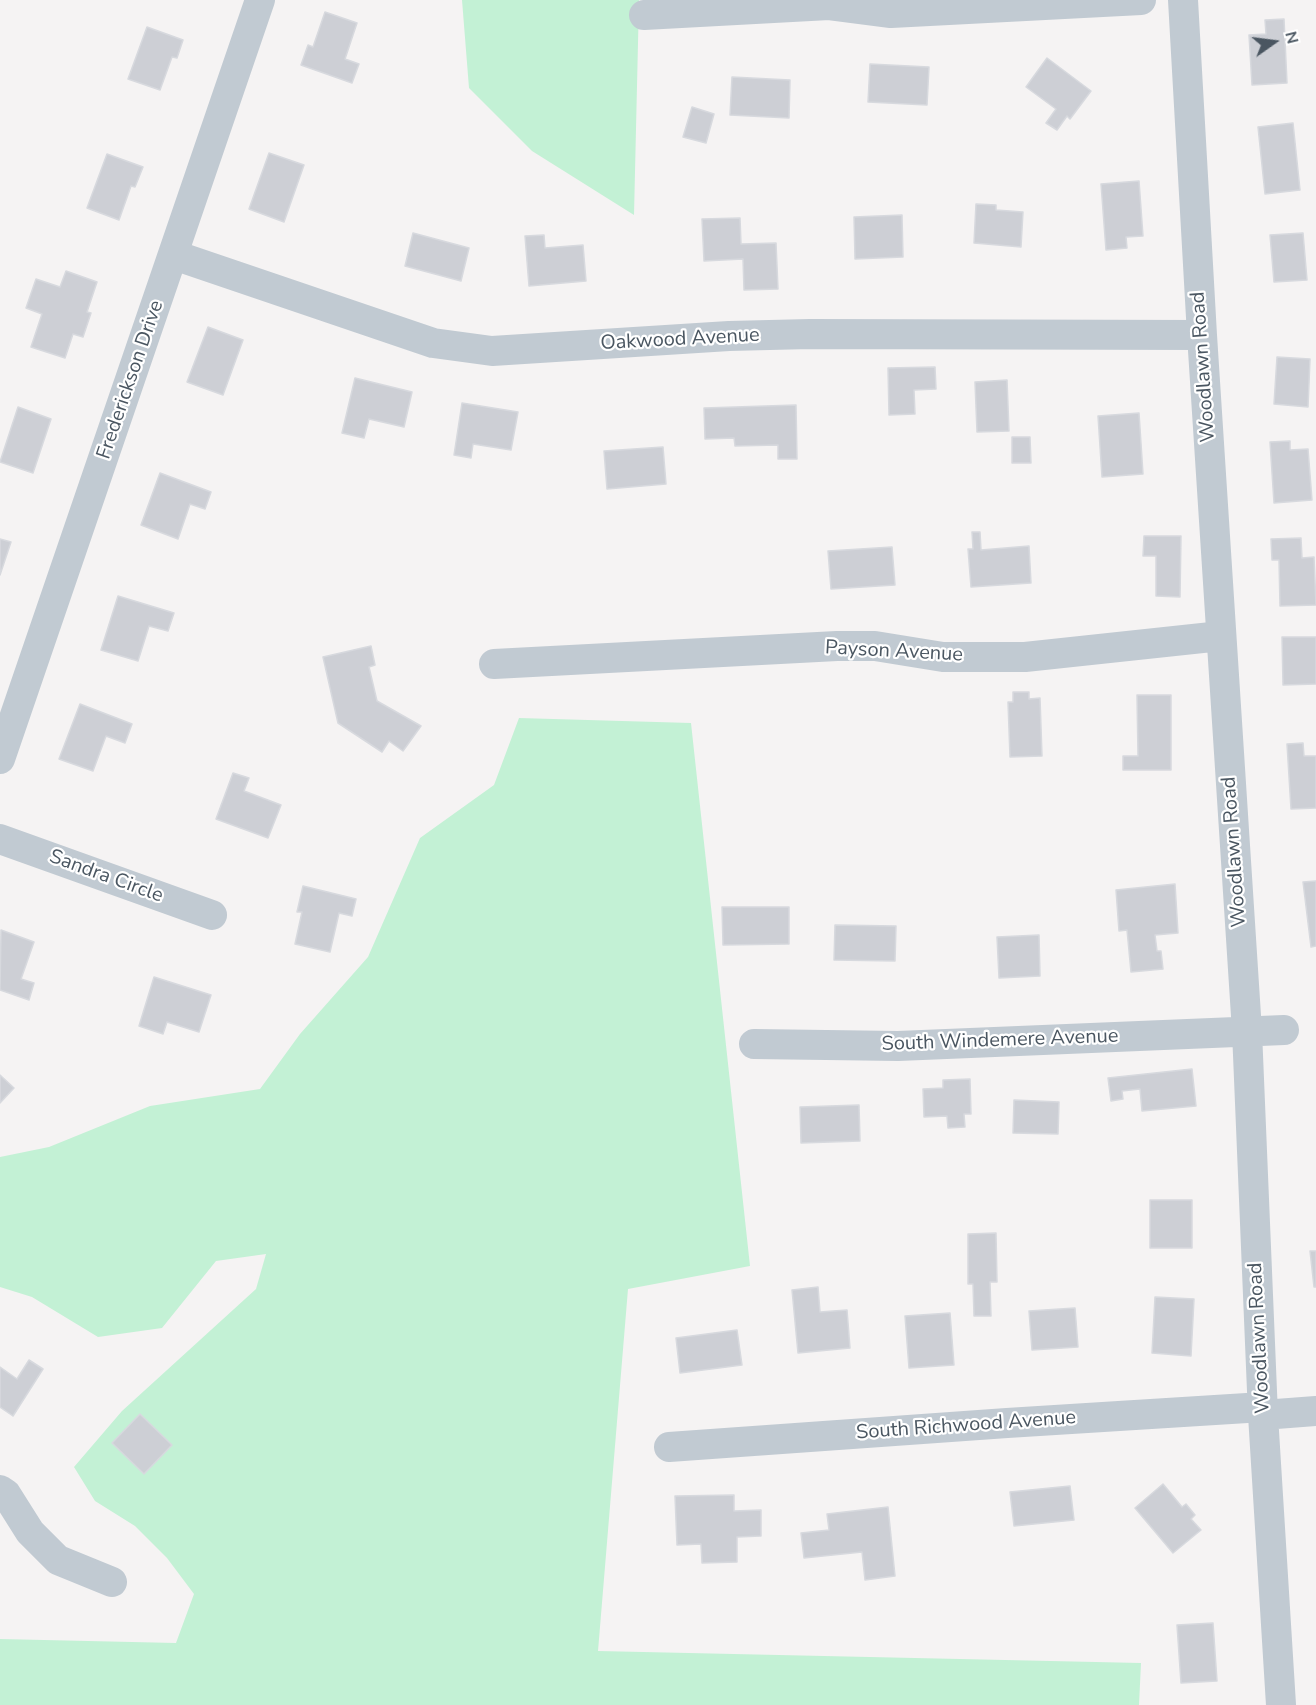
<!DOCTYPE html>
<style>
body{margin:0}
#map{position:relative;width:1316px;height:1705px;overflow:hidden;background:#f5f3f3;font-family:"Nunito Sans",sans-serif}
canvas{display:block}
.north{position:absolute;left:1244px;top:12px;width:60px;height:60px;-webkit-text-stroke:4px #fff;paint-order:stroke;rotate:76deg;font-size:16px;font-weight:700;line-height:24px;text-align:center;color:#4a5661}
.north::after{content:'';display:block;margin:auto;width:21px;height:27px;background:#4a5661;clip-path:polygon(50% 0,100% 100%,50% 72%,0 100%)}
</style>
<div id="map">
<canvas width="1316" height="1705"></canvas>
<div class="north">N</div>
</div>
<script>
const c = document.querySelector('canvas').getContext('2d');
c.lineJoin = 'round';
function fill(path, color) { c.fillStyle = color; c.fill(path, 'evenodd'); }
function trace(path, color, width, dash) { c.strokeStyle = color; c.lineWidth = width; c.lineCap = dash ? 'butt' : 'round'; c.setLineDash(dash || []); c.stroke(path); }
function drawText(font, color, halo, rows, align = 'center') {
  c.font = font + ' "Nunito Sans",sans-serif'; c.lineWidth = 4.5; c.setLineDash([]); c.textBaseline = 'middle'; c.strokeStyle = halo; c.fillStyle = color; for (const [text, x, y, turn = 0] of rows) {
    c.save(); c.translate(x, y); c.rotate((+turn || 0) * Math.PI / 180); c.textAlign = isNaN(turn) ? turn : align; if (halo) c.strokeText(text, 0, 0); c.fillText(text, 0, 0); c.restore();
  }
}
fill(new Path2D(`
 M462,0H639L634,215L532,151L469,88Z
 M519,718L691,723L750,1266L628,1289L598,1651L1141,1663L1139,1705H0V1639L176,1643L194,1594L167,1558L135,1526L95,1501L74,1467L122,1411L256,1289L266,1254L216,1261L162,1328L98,1337L32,1297L0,1287V1157L49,1147L150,1106L260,1089L300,1034L368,957L420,838L494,785Z`), '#c3f1d5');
const building = new Path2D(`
 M325,12L357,23L345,59L359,64L352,83L301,65L308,45L313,47Z
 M1284,19L1287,83L1252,85L1249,35L1266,34L1265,20Z
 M147,27L183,40L177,58L172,57L160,90L128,79Z
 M1047,58L1091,91L1070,119L1067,116L1057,130L1046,123L1056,109L1026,87Z
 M870,64L929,67L927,105L868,102Z
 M732,77L790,80L789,118L730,115Z
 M692,107L714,114L706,143L683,137Z
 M1293,123L1300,190L1265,194L1258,127Z
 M269,153L304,165L284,222L249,209Z
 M107,154L143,167L135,187L131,186L119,220L87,208Z
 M1139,181L1143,236L1126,237L1127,248L1106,250L1101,184Z
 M976,204L996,205V210L1023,212L1021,247L974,243Z
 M902,215L903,257L855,259L854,217Z
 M740,218L741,244L776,243L778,289L744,290L743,259L704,261L702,219Z
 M413,233L469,248L461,281L405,266Z
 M1303,233L1307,280L1274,282L1270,235Z
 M544,235L545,248L583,245L586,281L529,286L525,236Z
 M66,271L97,282L87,312L91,313L83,337L73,334L65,358L31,347L42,314L26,308L36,279L60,287Z
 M208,327L243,340L223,395L187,382Z
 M1277,357L1310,359L1308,407L1274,404Z
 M935,367L936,389L914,390L915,414L889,415L888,368Z
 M355,378L412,392L404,427L369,419L364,438L342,433Z
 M1007,380L1009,431L977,432L975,382Z
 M462,403L518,412L511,450L473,444L471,458L454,455Z
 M796,405L797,459H778V445L735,446L734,438L705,439L704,408Z
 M18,407L51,419L33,473L0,462Z
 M1139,413L1143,474L1102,477L1098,416Z
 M1012,437H1030L1031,463H1012Z
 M1290,441V450L1308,449L1312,500L1274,503L1270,442Z
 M663,447L666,484L607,489L604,451Z
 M160,473L211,492L205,509L190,504L178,539L141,525Z
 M972,532H980L981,550L1029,546L1031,583L971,587L968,549H973Z
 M1144,536H1181L1180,597L1156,596V556H1143Z
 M1301,538L1302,558L1314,557L1316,605L1280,606L1279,560H1272L1271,539Z
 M0,539L11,542L0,575Z
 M892,547L895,585L831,589L828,551Z
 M118,596L174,613L168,631L149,626L138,661L101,650Z
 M1282,637H1316V684L1283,685Z
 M371,646L375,665L369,667L377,701L421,726L403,751L389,741L382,752L338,723L323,657Z
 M1013,692H1029V699L1040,698L1042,756L1010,757L1008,702H1013Z
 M1137,695H1171V770H1123V756H1138Z
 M80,704L132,724L125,743L106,736L93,771L59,759Z
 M1303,743L1304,756H1316V808L1291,809L1287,744Z
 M233,773L249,778L244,791L281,805L268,838L216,819Z
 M1316,881V946L1311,947L1303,882Z
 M1175,884L1178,933L1155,935L1157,951H1161L1163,969L1131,972L1127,930L1119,931L1116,890Z
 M303,886L356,899L352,916L339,913L330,952L295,944L302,912H297Z
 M722,907H789V944L723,945Z
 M835,925L896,926L895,961L834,960Z
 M1,930L34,942L21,979L34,983L29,1000L0,990Z
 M1039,935L1040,976L999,978L997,937Z
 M154,977L211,995L199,1032L167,1022L163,1034L139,1026Z
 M1192,1069L1196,1106L1142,1111L1140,1089L1122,1091L1123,1099L1111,1101L1108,1078Z
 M0,1075L14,1088L0,1103Z
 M970,1079L971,1114H964L965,1127L948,1128L947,1116L924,1117L923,1089L943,1088V1080Z
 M1014,1100L1059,1102L1058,1134L1013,1133Z
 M859,1105L860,1141L801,1143L800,1107Z
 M1150,1200H1192V1248H1150Z
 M996,1233L997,1282H990L991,1316H974L973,1284H968V1234Z
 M1310,1251H1316V1287H1314Z
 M818,1287L820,1312L847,1310L850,1348L798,1353L792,1290Z
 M1155,1297L1194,1299L1191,1356L1152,1353Z
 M1075,1308L1078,1347L1032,1350L1029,1311Z
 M950,1313L954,1365L909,1368L905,1316Z
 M737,1330L742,1365L680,1373L676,1338Z
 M29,1360L43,1369L13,1416L0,1407V1367L17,1379Z
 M140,1414L172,1445L144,1474L112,1443Z
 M1163,1484L1182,1507L1186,1504L1195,1515L1191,1519L1201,1530L1173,1553L1135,1508Z
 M1070,1486L1074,1520L1014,1526L1010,1492Z
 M734,1495V1511L761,1510V1536L737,1537V1562L702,1563L701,1544L677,1545L675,1496Z
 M888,1507L895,1576L865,1580L862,1552L804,1558L801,1533L829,1530L827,1514Z
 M1213,1623L1217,1681L1181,1683L1177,1625Z`);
fill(building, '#cdcfd5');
trace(building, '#d7d9de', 1.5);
trace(new Path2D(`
 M1183,0L1202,335L1247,1031L1263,1415L1281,1705
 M644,15L829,5L891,13L1141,0
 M174,255L433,343L492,351L729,336L810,334L1202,335
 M494,664L837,646H875L943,657H1025L1221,636
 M0,759L260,0
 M0,839L212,915
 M754,1044L898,1046L1284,1030
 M1263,1415L1316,1411
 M669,1447L1007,1423L1263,1407
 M0,1490L6,1494L30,1532L58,1560L112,1582`), '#c1cad2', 30);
drawText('20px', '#4a5661', '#fff', [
 ["Oakwood Avenue",680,340,-3],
 ["Woodlawn Road",1204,367,-94],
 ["Frederickson Drive",131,380,-71],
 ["Payson Avenue",894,652,3],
 ["Woodlawn Road",1235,852,-94],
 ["Sandra Circle",106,877,20],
 ["South Windemere Avenue",1000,1041,-2],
 ["Woodlawn Road",1260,1338,-93],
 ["South Richwood Avenue",966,1426,-4]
]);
</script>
